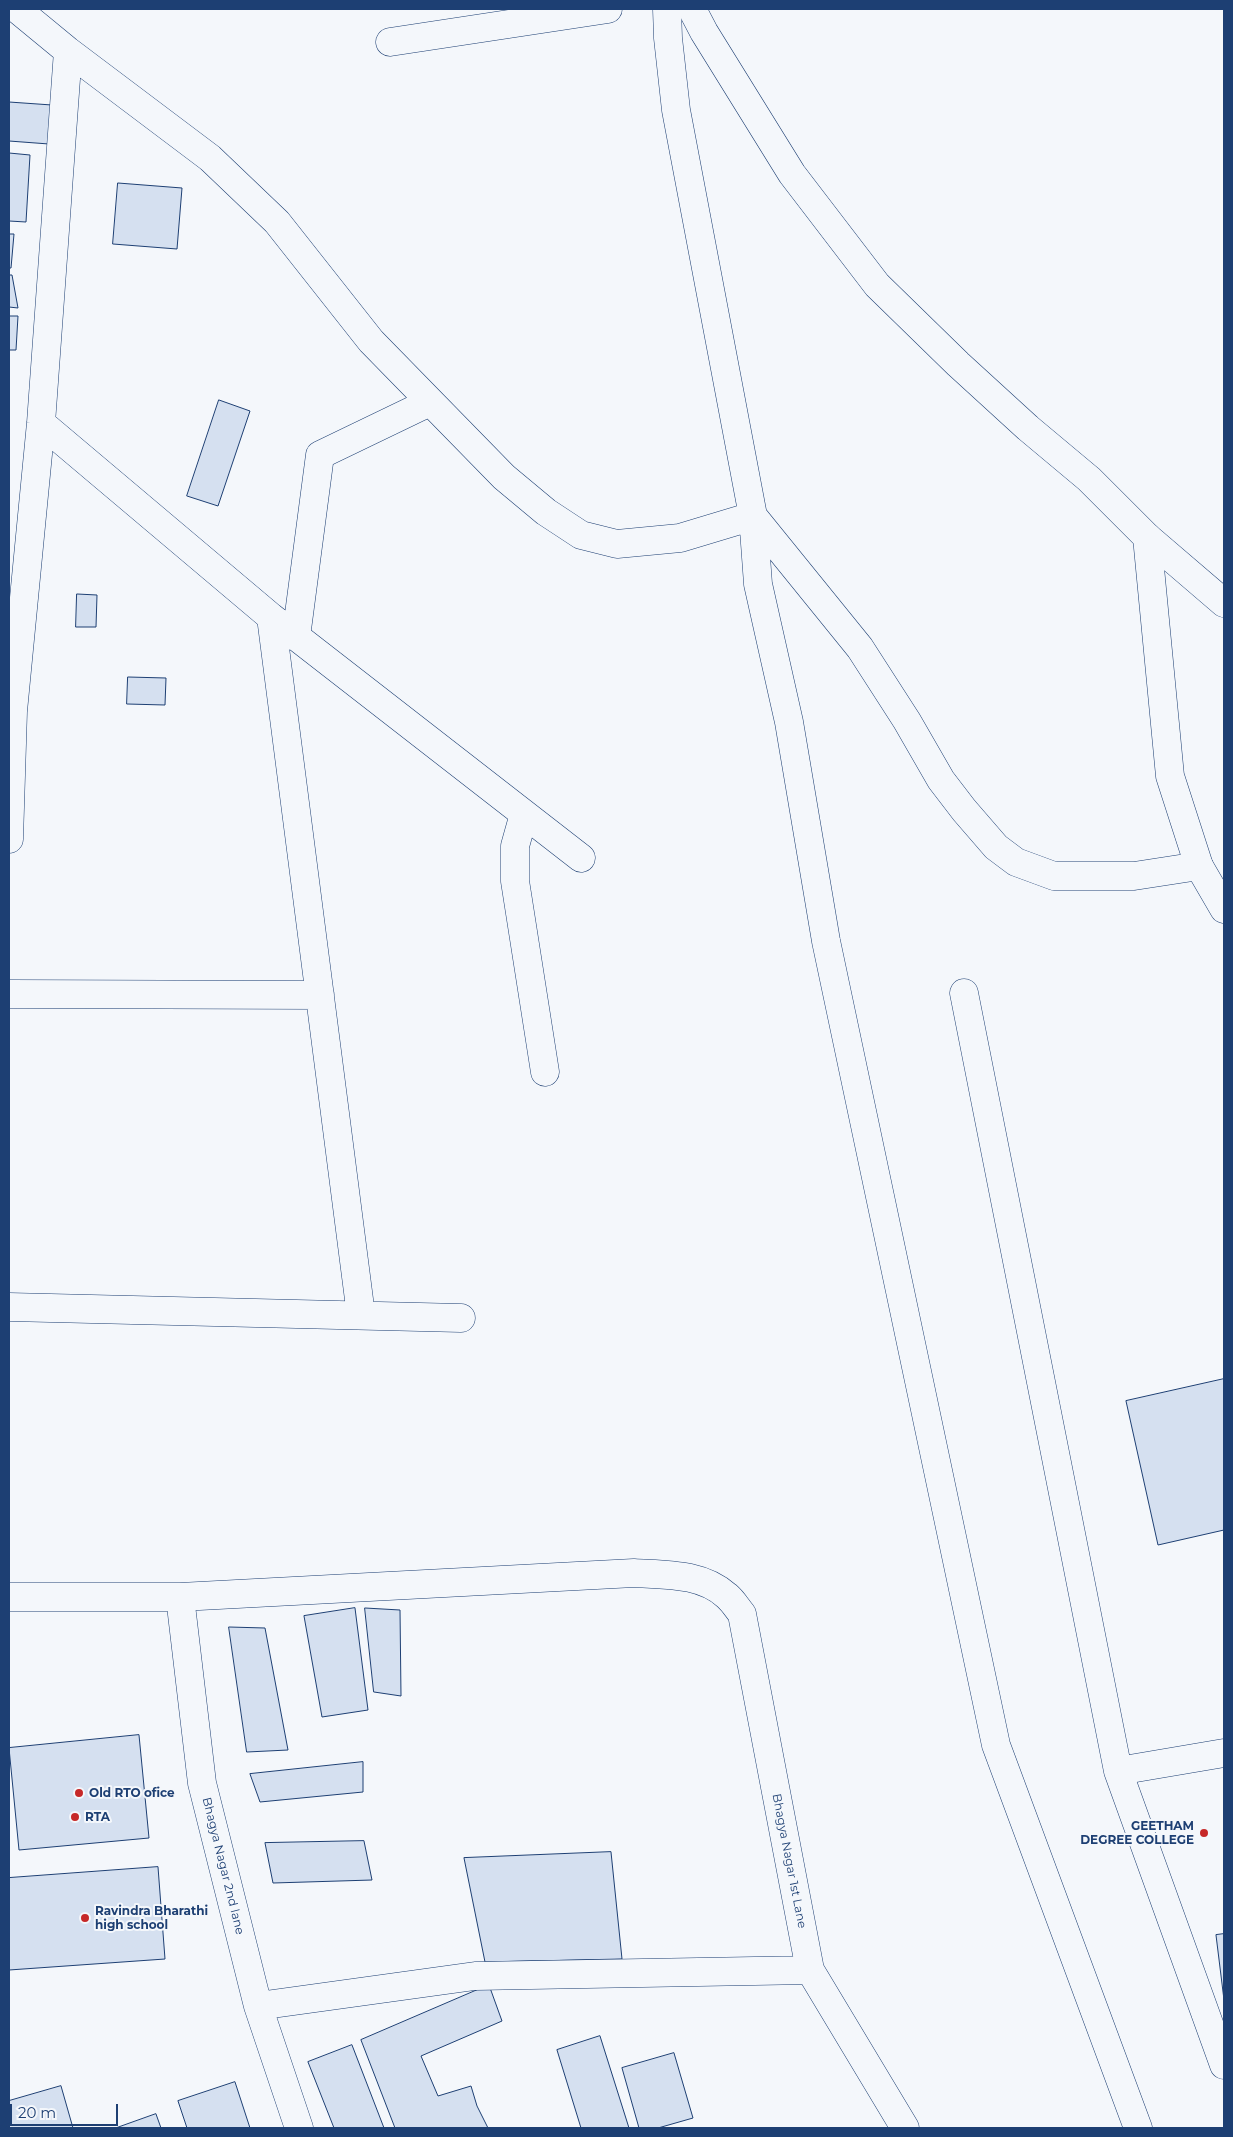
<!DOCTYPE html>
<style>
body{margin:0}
#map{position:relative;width:1233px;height:2137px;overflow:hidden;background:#f4f7fb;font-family:Montserrat,sans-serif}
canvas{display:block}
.frame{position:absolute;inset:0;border:10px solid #1d3f73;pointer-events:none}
.scale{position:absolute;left:10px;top:2104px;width:108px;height:22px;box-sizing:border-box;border:2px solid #1d3f73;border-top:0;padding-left:6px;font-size:15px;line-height:18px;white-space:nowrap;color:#1d3f73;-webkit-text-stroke:4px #f4f7fb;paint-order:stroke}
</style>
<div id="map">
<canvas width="1233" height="2137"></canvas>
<div class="frame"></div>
<div class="scale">20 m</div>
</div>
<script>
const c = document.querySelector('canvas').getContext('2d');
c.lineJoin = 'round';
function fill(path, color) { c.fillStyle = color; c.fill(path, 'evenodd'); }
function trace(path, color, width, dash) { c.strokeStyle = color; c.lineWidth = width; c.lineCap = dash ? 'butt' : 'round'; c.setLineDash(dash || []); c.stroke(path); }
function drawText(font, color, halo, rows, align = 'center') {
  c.font = font + ' Montserrat,sans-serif'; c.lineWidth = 4; c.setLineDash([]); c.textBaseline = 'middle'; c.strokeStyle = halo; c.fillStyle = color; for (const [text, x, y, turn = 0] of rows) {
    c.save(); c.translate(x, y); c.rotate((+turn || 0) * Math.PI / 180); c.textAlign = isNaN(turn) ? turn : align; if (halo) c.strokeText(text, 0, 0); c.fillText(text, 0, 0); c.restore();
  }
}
const building = new Path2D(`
 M9,102L52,105L49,144L9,141Z
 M9,153L30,155L26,222L9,221Z
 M118,183L182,188L177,249L113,244Z
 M9,234H14L11,268H9Z
 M9,275H12L18,308L9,307Z
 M9,316H18L16,350H9Z
 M219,400L250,411L218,506L187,496Z
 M77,594L97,595L96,627H76Z
 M128,677L166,678L165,705L127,704Z
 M1224,1379V1530L1158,1545L1126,1401Z
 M355,1608L368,1710L322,1717L304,1616Z
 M365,1608L400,1610L401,1696L374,1692Z
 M229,1627L265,1628L288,1750L247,1752Z
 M139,1735L149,1838L19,1850L9,1748Z
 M363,1762V1792L260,1802L250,1774Z
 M364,1841L372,1880L273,1883L265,1843Z
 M611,1852L622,1959L485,1962L464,1858Z
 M158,1867L165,1959L9,1970V1878Z
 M1224,1934V2000L1216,1935Z
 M489,1985L502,2021L421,2056L438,2096L471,2086L477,2106L488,2128H395L361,2040Z
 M600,2036L629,2128H581L557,2050Z
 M352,2045L384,2128H334L308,2062Z
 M674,2053L693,2118L658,2128H639L622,2068Z
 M235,2082L250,2128H187L178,2101Z
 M61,2086L73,2128H9V2101Z
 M156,2114L161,2128H116Z`);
fill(building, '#d5e0f0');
trace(building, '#1d3f73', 1);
const street = new Path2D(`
 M17,9L68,51L210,158L277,222L371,341L504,477L546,512L581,535L617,544L680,538L753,516L758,584L789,722L826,941L996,1745L1138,2128
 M667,9L668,38L676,110L753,516L860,648L907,721L941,780L964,810L996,847L1016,862L1054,876H1134L1199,866
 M390,42L608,9
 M41,423L271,617L581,858
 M1147,537L1224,603
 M271,617L361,1315
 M296,637L320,455L430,402
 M524,814L515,846V881L545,1072
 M9,839L13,711L41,423L68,51
 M964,993L1118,1771L1224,2065
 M9,994L320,995
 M9,1307L461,1318
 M9,1597H180L634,1573C666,1575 702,1573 727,1596C733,1601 737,1608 742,1614L810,1970L905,2128
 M180,1597L202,1783L258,2006L299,2128
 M1118,1771L1224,1753
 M258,2006L475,1976L810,1970`);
const secondary = new Path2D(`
 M692,9L704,32L792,174L877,285L958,364L1028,428L1089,479L1147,537L1170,776L1199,866L1224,909`);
trace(street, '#1d3f73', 29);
trace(secondary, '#1d3f73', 29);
trace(street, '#f4f7fb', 28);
trace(secondary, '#f4f7fb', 28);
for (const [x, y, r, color] of [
 [79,1793,5,"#c62828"],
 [75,1817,5,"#c62828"],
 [1204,1833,5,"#c62828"],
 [85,1918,5,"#c62828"]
]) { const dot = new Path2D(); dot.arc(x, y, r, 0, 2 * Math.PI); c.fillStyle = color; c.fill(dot); trace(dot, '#f4f7fb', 2); }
drawText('bold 12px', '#1d3f73', '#f4f7fb', [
 ["Old RTO ofice",89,1793],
 ["RTA",85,1817],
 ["GEETHAM",1194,1826,"right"],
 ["DEGREE COLLEGE",1194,1840,"right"],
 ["Ravindra Bharathi",95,1911],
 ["high school",95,1925]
], 'left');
drawText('12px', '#1d3f73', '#f4f7fb', [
 ["Bhagya Nagar 1st Lane",789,1861,79],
 ["Bhagya Nagar 2nd lane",223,1866,76]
]);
</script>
